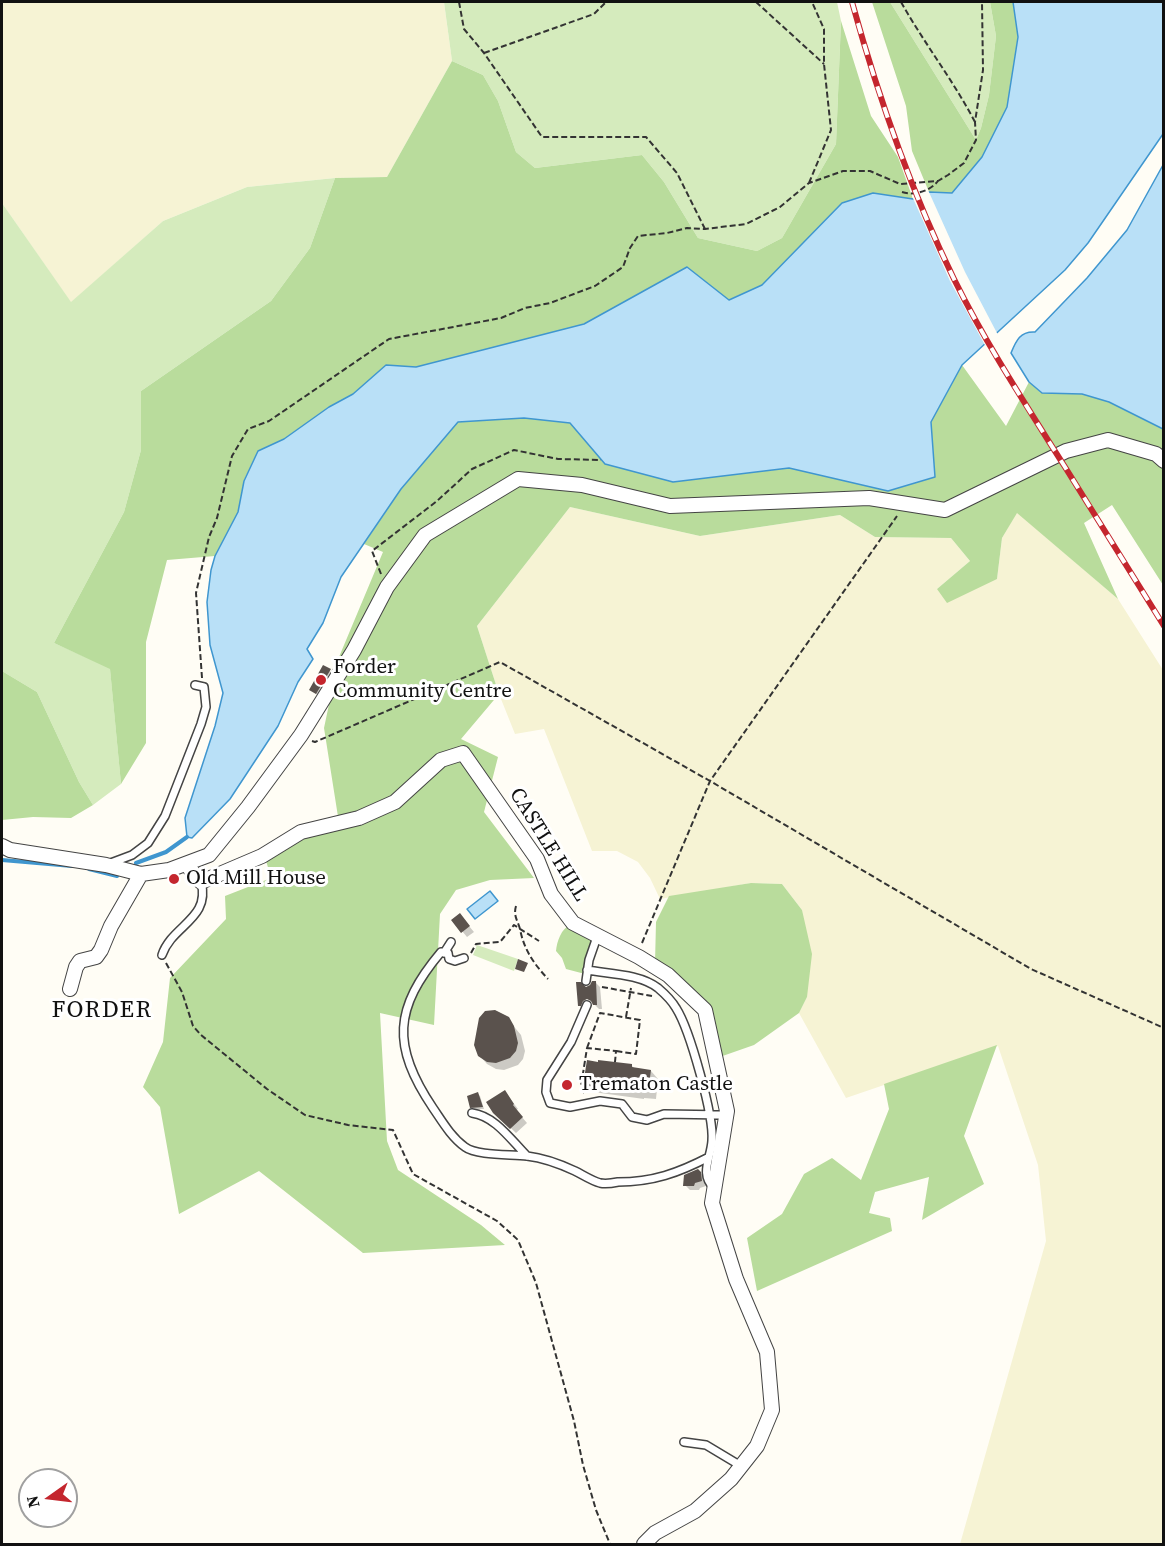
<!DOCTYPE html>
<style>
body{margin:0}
#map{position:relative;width:1165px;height:1546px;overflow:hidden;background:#fffdf5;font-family:"Source Serif 4",serif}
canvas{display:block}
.frame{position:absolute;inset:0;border:3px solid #111;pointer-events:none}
.north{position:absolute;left:18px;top:1468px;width:60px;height:60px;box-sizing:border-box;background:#fff;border:2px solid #a0a0a0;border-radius:50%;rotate:256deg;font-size:16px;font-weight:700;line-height:24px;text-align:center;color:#111}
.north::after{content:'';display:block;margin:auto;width:21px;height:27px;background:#c4262e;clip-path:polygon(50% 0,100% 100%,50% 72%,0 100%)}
</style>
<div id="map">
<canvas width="1165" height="1546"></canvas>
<div class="frame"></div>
<div class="north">N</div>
</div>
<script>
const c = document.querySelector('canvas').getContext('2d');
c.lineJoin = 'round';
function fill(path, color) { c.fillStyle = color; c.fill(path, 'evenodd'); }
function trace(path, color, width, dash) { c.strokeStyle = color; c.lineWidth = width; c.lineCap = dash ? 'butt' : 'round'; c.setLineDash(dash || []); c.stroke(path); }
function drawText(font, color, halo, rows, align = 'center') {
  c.font = font + ' "Source Serif 4",serif'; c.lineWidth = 6; c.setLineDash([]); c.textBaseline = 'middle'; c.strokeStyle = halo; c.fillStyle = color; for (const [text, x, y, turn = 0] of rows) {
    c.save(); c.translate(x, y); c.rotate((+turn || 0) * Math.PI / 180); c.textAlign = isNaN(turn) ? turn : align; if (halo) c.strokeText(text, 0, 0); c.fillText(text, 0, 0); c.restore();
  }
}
fill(new Path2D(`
 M2,2H444L452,61L387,177L335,178L247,187L163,221L71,303L2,203Z
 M570,507L700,536L840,515L875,537L951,538L970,561L937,589L997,579L1002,538L1017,512L1118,599L1163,670V1544H960L1046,1241L1038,1165L998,1046L846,1098L799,1013L807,997L802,910L782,884L751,883L660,899L650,878L638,862L617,851H592L544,729L515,734L499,694L477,626Z`), '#f6f3d4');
fill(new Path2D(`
 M444,2H837L841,21L836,144L782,238L757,251L698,238L664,182L642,155L535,168L516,152L498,101L483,75L452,61Z
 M890,2H990L996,36L989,95L981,128L976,140Z
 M335,178L310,248L271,301L141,391V450L124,512L54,643L110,668L121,784L93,805L79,782L37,692L2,671V203L71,302L163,221L247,187Z
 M477,945L518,959L514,971L473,955Z`), '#d5ebbd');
fill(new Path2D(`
 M872,2H890L976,140L981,128L989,95L996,36L990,2H1013L1018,36L1007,107L982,157L952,193L929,192L912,151L906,106Z
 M841,21L871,116L898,157L913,199L873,193L842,203L762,285L728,300L687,267L584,324L416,367L386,365L353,394L329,407L284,439L258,451L244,480L238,512L215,556L167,560L146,642V743L121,784L110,669L54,643L124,512L141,450V391L271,301L310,248L335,178L387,177L452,61L483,75L498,101L516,152L535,168L642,155L664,182L698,238L757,251L782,238L836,144Z
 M962,365L1006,426L1029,382L1042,393L1082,394L1109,402L1163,429V585L1112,505L1084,523L1118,599L1017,513L1002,538L997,579L947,603L937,589L970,561L951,538L875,537L840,515L700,536L570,507L477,626L499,694L461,739L498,757L484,812L534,878L490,880L456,890L440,914L434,1025L380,1013L387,1141L398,1170L481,1225L505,1245L363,1253L259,1171L179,1214L160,1107L143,1087L163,1042L170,978L226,919L225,896L271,878L265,857L339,823L324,728L339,657L383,552L364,544L401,489L458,422L524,418L570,423L605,464L673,482L789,468L888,490L935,477L931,422Z
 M2,671L37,692L79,782L93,805L71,818L33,817L2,820Z
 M751,883L782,884L802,910L812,954L807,997L799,1013L754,1045L714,1059L702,1013L655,963L656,922L669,896Z
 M571,924L594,937L585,974L566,969L562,958L556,951C557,941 561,929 571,924Z
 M997,1045L964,1136L984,1184L922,1220L929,1177L875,1192L869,1213L890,1218L892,1231L757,1291L747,1238L782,1214L804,1174L832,1158L861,1180L889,1109L884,1084Z`), '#b9dc9c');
const water = new Path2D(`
 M1013,2H1163V134L1088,243L1065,270L962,365L931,422L935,477L888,491L789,468L673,482L605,464L570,423L524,418L458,422L401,489L341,577L323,623L307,649L313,659L298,682L278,726L230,799L192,838L187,837L185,818L215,726L223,693L210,645L207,602L211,570L215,556L238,512L244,481L258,451L284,439L329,407L353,394L386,365L416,367L584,324L687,267L729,300L762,285L842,203L873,193L913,199L929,192L952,193L982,157L1007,107L1018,37Z
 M1163,165L1164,429H1163L1109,402L1082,394L1042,393L1029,382L1011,353C1016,341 1020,331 1035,332L1087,278L1127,230Z
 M490,891L498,901L475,919L467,909Z`);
fill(water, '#b9e0f7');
trace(water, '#3f96cf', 1.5);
fill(new Path2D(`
 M928,190L965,272L998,335L986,347L950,281L912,196Z`), '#fffdf5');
fill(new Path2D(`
 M324,667L335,675L321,698L311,690Z
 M453,920H464L474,932L467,937Z
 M593,982H595L600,987L602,1009H599L583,993L581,995L590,1005L584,1010L579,1005L578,983L585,988L591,986Z
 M511,1023L521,1035L525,1051L523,1059L518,1065L504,1070L496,1069L487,1064L479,1055Z
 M632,1066L635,1069L651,1071L658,1079L656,1099L644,1098V1099L593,1092L585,1084Z
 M505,1092L518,1109L516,1110L527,1123L516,1133L494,1112Z
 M478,1094L480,1096L484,1109H474L472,1107Z
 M698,1170L705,1178L706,1186L700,1188L699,1190H690L685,1185Z`), '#0003');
trace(new Path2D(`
 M2,860L72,866
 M136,863L166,852L187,837
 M89,869L117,876`), '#3f96cf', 4);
fill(new Path2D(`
 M323,665L331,669L316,694L309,690Z
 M460,913L470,926L461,933L451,920Z
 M518,959L528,963L524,972L515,969Z
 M592,981H596L597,1005H593L591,1001L587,999L583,1001L581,1006H578L576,982H581L586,987L590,985Z
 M495,1010L509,1017L514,1026L518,1043L516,1051L510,1058L496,1063L487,1062L478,1056L474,1045L479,1018L485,1011Z
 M587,1060L598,1062V1060L632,1064V1067L651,1070L648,1092L637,1091V1092L583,1085Z
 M505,1090L514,1104L513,1105L523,1117L510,1129L493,1113L486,1102Z
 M478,1092L483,1107L470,1108L467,1096Z
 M698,1169L701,1172L702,1181L695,1183L694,1186H683L684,1175Z`), '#5a524d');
const service = new Path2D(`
 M108,864L132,855L148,843L165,816L201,724L206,707L204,687L195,685
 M444,953L451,942
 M162,955C172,925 211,919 201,882
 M464,958L455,961L449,959L448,953L441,952C394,1008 391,1046 433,1108C442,1121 451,1137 465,1147C477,1156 511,1154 527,1156C544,1158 560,1164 575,1171C583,1175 592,1181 600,1183C605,1184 613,1183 618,1182C653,1182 678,1173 709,1157
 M587,970C610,974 640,974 658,988C665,994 672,1001 676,1008C690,1030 714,1116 712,1141C711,1158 699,1174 714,1188
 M586,981L589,960L597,937
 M587,1005L571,1042L547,1080L546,1092L550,1103L570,1107L600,1101L622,1104L632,1117L647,1120L664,1114L726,1115
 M472,1113C495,1116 511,1140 527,1156
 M684,1442L706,1445L741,1466`);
const minor = new Path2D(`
 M2,846L10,850L106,865L141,874L169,870L209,855L248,807L301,735L354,650L387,587L425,535L518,479L582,485L670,506L869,498L945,510L1066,451L1108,440L1156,454L1164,461
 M186,864L201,882L262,856L301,832L359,818L395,802L441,760L463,753L537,859L551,894L573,923L639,957L668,975L705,1010L727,1111L712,1203L736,1279L767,1352L772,1410L757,1446L731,1479L695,1511L655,1533L644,1544
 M70,989L76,967L80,961L96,957L101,950L111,926L141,874`);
trace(service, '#444', 10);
trace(minor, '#444', 16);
trace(new Path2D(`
 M459,2L464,29L484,53L542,137H646L677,173L705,229
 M756,2L824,64
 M901,2C924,43 953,80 975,122
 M484,53L594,14L606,2
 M809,183L831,130L824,64V29L812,2
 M902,192C915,196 930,191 938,181
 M381,574L372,551L437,501L472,469L514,450L558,459L601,460
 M202,678L196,593L209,537L217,518L232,456L248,429L269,421L389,339L501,318L525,308L550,303L595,286L623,267L630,248L638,236L667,233L687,228L705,229L746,224L780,207L809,183L843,171H870L900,184L938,181L948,175L964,163L976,140L975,122L983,70L982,2
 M312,741L315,742L500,662L710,781L1031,969L1164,1028
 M516,906C513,916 518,921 520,929C524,950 534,964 548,979
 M642,943L710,781L897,516
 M471,953L476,944L500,942L514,925L539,941
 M166,963L182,992L193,1026L201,1035L267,1089L305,1115L348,1125L393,1130L413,1174L497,1221L518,1240L536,1283L574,1421L583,1465L596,1510L610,1544
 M602,987L652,996
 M626,1017L631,988
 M587,1048L600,1013L640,1020L636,1054L616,1051
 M584,1093L581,1086L587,1048L616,1051L615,1062`), '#333', 2, [6, 3]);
trace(service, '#fff', 7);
trace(minor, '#fff', 14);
const rail = new Path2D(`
 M852,2C878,96 911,191 954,279C986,344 1026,405 1065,467C1098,520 1131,573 1164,626`);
trace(rail, '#c4262e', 6);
trace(rail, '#fff', 4, [11]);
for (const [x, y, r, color] of [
 [321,680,6,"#c4262e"],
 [174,879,6,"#c4262e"],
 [567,1085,6,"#c4262e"]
]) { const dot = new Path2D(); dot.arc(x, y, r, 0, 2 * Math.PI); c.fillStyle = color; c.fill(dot); trace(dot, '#fff', 2); }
drawText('21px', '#111', '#fff', [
 ["Forder",333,668],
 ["Community Centre",333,692],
 ["Old Mill House",186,879],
 ["Trematon Castle",579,1085]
], 'left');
drawText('21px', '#111', '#fff', [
 ["CASTLE HILL",548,845,58]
]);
c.letterSpacing = '1.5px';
drawText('24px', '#111', '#fff', [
 ["FORDER",102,1011]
]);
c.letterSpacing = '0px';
</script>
